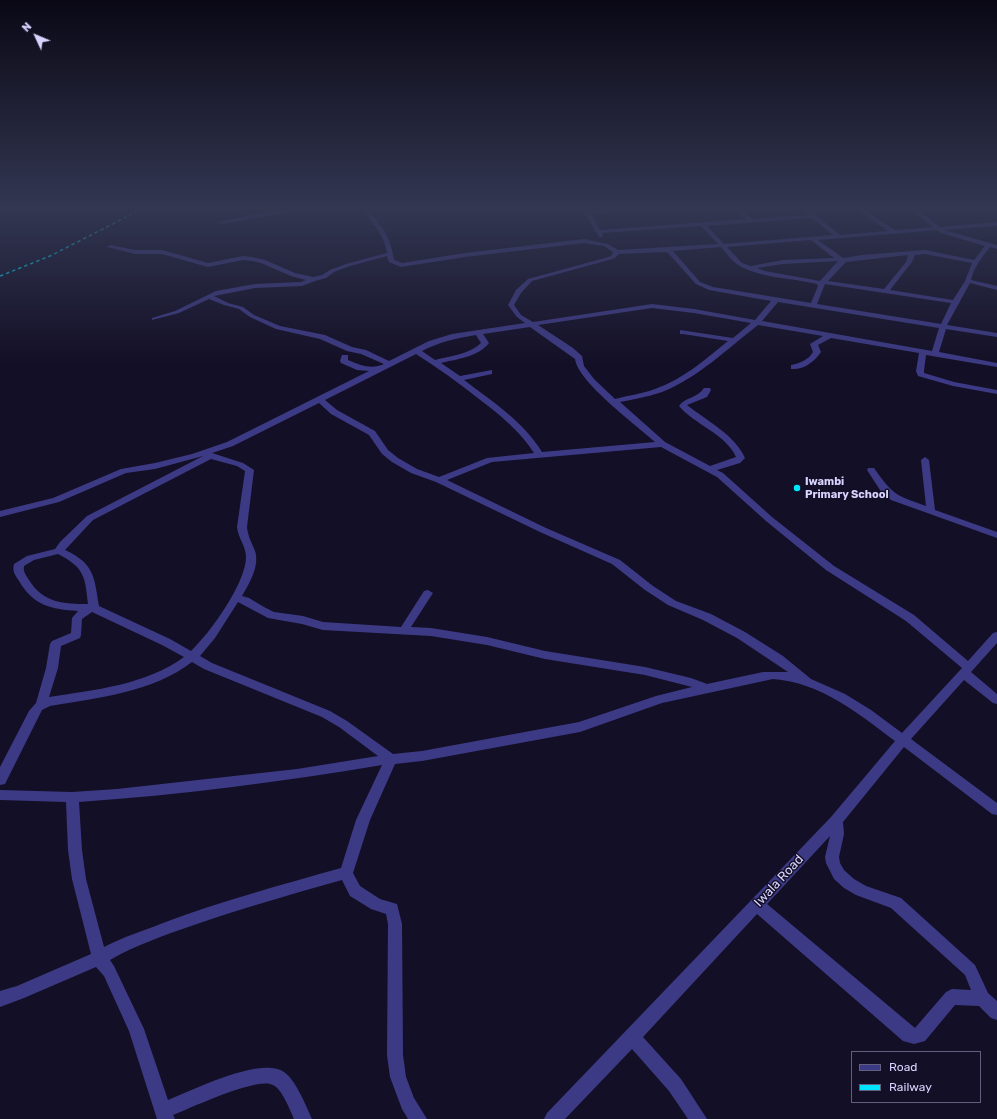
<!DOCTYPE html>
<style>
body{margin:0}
#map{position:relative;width:997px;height:1119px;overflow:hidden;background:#130f26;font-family:Rubik,sans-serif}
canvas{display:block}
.legend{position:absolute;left:851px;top:1051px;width:130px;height:52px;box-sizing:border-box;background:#130f26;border:1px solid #625e7d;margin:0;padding:5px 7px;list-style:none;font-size:12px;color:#d9d4ff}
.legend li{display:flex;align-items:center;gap:8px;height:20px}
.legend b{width:20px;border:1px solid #625e7d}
.north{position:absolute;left:16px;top:16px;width:40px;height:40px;-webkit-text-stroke:3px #130f26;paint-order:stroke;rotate:314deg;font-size:11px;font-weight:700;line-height:16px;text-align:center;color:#d9d4ff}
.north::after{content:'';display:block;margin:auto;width:14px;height:18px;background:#d9d4ff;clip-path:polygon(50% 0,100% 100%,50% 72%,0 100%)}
</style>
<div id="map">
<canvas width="997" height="1119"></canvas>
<ul class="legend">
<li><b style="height:5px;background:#3d3a85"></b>Road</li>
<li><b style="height:5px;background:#00e5ff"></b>Railway</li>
</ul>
<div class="north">N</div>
</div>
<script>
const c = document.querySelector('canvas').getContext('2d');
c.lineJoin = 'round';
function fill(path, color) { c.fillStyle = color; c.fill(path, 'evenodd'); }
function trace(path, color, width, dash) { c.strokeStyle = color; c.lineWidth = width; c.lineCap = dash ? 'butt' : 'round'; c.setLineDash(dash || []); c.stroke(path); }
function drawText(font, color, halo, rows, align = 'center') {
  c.font = font + ' Rubik,sans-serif'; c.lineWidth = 3; c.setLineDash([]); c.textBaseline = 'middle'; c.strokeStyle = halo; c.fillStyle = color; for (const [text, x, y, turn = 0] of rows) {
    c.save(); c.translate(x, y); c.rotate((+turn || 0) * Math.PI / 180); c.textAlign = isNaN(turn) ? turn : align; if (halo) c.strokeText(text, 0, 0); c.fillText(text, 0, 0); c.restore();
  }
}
fill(new Path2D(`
 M292,209H310L221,224L218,222L259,213Z
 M361,209H367C383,228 390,235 394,260L402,263L465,253L584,239L608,244L618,250L718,244L701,226L602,233L603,237H599L586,215L582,213L584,212L582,209H588L589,211L639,209L591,214L600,230L746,219L735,209H741L752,219L809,215L802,209H809L840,235L888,231L856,209H863L895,230L933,227L910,209H917L940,227L997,222V226L944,230L997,245V249L990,247C982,257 974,267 971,280L997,286V290L970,283L947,325L997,333V337L946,329L939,352L997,363V367L926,355L924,371V373L954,382L997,390V394L953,386L918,376L916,371L919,353L831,338L818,345L821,352C814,362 804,370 791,369V365C801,363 808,360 813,352L810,344L823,336L758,325C728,348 698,378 662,392C648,397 634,399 620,402L665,442L710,466L736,457C726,434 695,425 679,406C685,397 698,398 704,388H710L711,390L707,397L687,405C707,421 735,435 745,458L740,463L717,470L723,473L772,517L834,566L914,615L968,661L993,633L997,632V643L971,672L997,694V704L993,703L964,680L911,739L997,803V815L992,814L904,747L843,822L844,834L839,857L840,863L844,870L854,879L866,886L901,898L975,965L988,993L997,1001V1020L991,1018L979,1006L955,1005L925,1041L914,1044L903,1041L757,914L643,1037L681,1079L707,1119H688L669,1091L632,1049L565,1119H544L547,1113L831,817L895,741C859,714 820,682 773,679L662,703L580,732L422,761L395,764L370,820L353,873L360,886L380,899L397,904L402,924L403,1055L406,1077L414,1098L427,1119H408L402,1109L390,1077L387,1055L388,924L386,914L371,909L350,896L342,880C292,894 243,908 194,925C165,935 136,945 110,960L114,966L144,1029L168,1100C193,1090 261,1056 284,1072C296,1080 306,1106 312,1119H294C290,1110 282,1089 273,1085C259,1076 190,1108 173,1115L175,1119H157L129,1031L104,976L96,967L24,998L0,1007V991L17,986L91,954L72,879L68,850L66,802L0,800V790L72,792L117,789L297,769L378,756L339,727L322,717L204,669L192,662C153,692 98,698 50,706L42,710L5,784L0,785V767L29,711L36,703L46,668L50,644L52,641L71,633L72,618L78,611C51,609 34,606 19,581C15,575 12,571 14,564L27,556L55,549L60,542L87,516L203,456L155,469L126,473L59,502L0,517V511L53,498L121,469L155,463L192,454L227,442L369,371L357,370L341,363L340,361L342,355H348V360C360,365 371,370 384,364L361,354L347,351L320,339L276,329L250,317L239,309L224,305L209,299L179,313L152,320V318L175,311L216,291L255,284L301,282L306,280L291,276L261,263L252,261L243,260L208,267L162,254H135L107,247L110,245L135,250H162L208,263L243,256L252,257L265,260L295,273L313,277L322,275L330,270L346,264L387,253C384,234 373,224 361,209ZM812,218L833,235L724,244L707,226ZM937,230L941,233L985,246L974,260L925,250L862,255L843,258L818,240ZM811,240L834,258L783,260L751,266L742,263L727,247ZM584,243L604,246L613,252L611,256L605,258L528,279L516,290L508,305L517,317L525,323L452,334L429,341L389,361L366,350L352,347L325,335L280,326L254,315L243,307L228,303L214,296L255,288L302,286L315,281L326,278L334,272L350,266L387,256L389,262L401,267L465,257ZM721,247C726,253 732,261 738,265C759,278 793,278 817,284L818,286L811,303L713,287L700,282L673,251ZM664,252L668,253L696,284L709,290L771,301L755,320L694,309L652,304L533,322L521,315L514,305L521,293L532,281L609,260L615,258L619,254ZM925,254L972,263L965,281L953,300L890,290L912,262L915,255ZM908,255L906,262L884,289L828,281L846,262ZM838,261L820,281L765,271L757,268L783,264ZM825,284L951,303L941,324L817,304ZM778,302L939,328L932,351L762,321ZM652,308L694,313L751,323L733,338L680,330V334H683L728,341C706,359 682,380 655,389C642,394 629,395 615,399L594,379L584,366L582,356L573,348L538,325ZM530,327L575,359C578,382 636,425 655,442L542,452C523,421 493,402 464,380L492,374V370L460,376L441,363C457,359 478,357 489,343L483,334ZM476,335L481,343C470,354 450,356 435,360L422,351C439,342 457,338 476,335ZM416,354C438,368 459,383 479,399C500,415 520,431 534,453L487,458L439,477L417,469L398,458L388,450L375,431L337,410L325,400ZM319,403L331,414L369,435L382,454L392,462L411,473L436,482L540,532L612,564L645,590L668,605L703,620L737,638L788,672H763L707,684L691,678L645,667L545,651L487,637L431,628L411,627L433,593L428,590L424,591L401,627L323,622L303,616L274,612L264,607L249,598L242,596C249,584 260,566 255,551C252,543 248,537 247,527L254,470L243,463L212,453L233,446ZM661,447L717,477L766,521L826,570L906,621L962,668L902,733L871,710L845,694L811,679L783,656L745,632L711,614L676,601L653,586L620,560L546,528L447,480L492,462ZM211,459L237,466L245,471L237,527C238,538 246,546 246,557C246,583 210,633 191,651L170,639L99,606C94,577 95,564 65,550L93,520ZM58,554C85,568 85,577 88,604C64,604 43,603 29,580C26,575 23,572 24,566L34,560ZM238,602L268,618L302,624L323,630L431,636L487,645L545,659L645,675L692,687L656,696L579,722L422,751L393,754L347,721L330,711L212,663L200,656L215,638ZM92,612L162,645L184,657C146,685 94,690 49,697L58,668L61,646L80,638L81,635L82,619ZM382,765L356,820L341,868C281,885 221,901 163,923C143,931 123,937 104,947L86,879L82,850L79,802C180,795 281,782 382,765ZM830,836L825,857L826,863L834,879L844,888L856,895L891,908L965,975L971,990L952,989L946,992L915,1028L767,904Z
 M925,457L929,460L935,510L997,532V538L891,500L880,490L867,470L868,468H874C893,495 895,495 926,506L921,460Z`), '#3d3a85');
trace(new Path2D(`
 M0,276L50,256L142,209`), '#00e5ff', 1.5, [3.5, 3]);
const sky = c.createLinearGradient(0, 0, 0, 366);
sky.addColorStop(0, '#0a0815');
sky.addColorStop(0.57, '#333752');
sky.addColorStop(1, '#33375200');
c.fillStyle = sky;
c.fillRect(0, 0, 997, 366);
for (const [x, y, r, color] of [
 [797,488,4,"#00e5ff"]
]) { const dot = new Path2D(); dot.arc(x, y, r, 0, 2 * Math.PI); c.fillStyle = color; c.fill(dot); trace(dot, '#130f26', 1.5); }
drawText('bold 11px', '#d9d4ff', '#130f26', [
 ["Iwambi",805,482],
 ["Primary School",805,495]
], 'left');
drawText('13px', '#d9d4ff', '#130f26', [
 ["Iwala Road",779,881,-47]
]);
</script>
